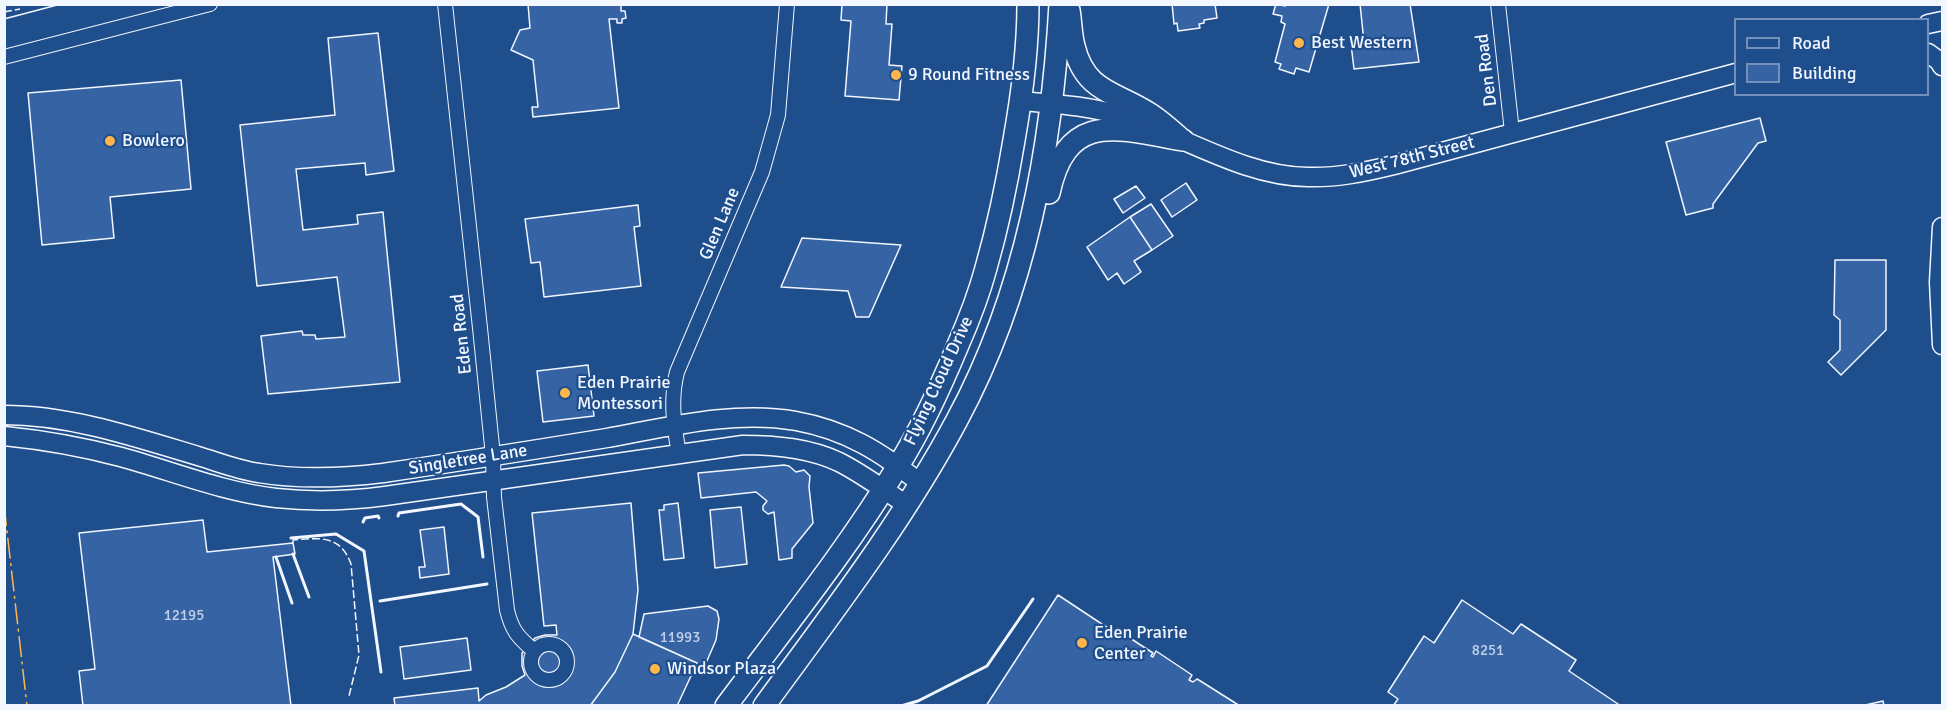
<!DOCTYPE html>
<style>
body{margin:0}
#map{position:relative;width:1947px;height:710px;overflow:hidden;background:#1f4e8c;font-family:Signika,sans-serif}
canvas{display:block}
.frame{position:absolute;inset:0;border:6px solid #f2f6ff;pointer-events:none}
.legend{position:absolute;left:1734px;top:18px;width:195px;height:78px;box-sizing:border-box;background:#1f4e8c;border:2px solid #7391ba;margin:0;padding:8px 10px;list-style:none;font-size:18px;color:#f2f6ff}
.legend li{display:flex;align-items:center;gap:12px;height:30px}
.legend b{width:30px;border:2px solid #7391ba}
</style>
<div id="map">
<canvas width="1947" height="710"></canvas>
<div class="frame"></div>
<ul class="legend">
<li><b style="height:8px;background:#1f4e8c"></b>Road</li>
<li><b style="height:16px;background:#3563a3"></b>Building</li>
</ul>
</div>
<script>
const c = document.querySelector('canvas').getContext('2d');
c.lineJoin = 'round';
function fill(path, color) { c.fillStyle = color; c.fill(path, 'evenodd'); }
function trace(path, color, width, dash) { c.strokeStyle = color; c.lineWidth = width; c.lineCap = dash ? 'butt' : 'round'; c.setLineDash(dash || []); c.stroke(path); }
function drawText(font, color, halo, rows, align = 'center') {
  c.font = font + ' Signika,sans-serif'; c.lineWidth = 4.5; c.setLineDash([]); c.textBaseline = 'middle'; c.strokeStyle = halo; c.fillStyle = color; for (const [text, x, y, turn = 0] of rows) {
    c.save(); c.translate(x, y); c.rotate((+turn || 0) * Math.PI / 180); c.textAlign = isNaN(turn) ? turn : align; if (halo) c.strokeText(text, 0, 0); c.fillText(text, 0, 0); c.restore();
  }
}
const building = new Path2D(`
 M528,4H621V11H625L626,18L622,19V23H617V19H609L619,108L533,117L532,107H538L533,60L511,50L520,30L530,28Z
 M842,4H887L886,24H892L889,65L902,66L899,100L845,96L851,21L841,20Z
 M1172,4H1215L1217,18L1204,20V23L1199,24L1200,28L1178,31L1177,23L1174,24Z
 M1276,4L1285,6V4H1329L1309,72L1296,68L1294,74L1279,69L1281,64L1275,62L1285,24L1281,22L1282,16L1273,14Z
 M1360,4H1410L1419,62L1354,69L1351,44L1364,42Z
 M378,33L394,171L366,175L365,163L296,169L303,230L358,224L357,215L383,212L400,382L268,394L261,336L302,331L303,335H315L316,339L345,337L337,277L257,286L240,125L335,115L328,38Z
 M181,80L191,189L110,197L114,238L42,245L28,93Z
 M1760,118L1766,141L1758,143L1713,204V208L1686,215L1666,142Z
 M1186,183L1197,200L1172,217L1161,200Z
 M1136,186L1145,198L1123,213L1114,199Z
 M1151,204L1173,236L1152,250L1130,217Z
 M638,205L640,226L634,227L641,286L544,297L540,262L531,263L525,219Z
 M1130,217L1152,250L1134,261L1141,272L1124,284L1117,273L1108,280L1087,247Z
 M802,238L901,245L869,317H856L848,291L781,287Z
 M1835,260H1886V330L1841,375L1828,362L1840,350V320L1834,315Z
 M588,365L594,416L543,422L537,371Z
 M784,465L789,466L796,472L804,470L810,476L809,487L813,523L792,549V558L779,560L774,512L768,514L763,510V506L767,501L756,492L701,498L698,473Z
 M631,503L638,590L633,634L615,672L590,706H395L394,698L478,688L479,701L486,695L506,687L525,675L522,666V653L535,638L545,635H557L556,625L544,626L532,513Z
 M678,503L684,558L664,560L659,510H664V505Z
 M741,507L747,564L715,568L710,510Z
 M203,520L207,552L293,543L295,554L273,557L291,706H83L79,671L95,669L79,533Z
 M444,527L449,574L420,578L419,567H425L420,530Z
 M1058,595L1117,634L1119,631L1153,653L1151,656L1153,657L1156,651L1192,675L1189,680L1193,682L1197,679L1202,682L1240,706H986Z
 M1462,600L1513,634L1521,624L1576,660L1569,671L1621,706H1393L1398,699L1388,692L1424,636L1434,643Z
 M708,606L717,611L719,619L716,640L703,670L695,667L697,663L639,637L644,614Z
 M633,634L697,663L677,706H590L615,672Z
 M467,638L471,670L404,679L400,647Z
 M1883,701L1884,706H1861Z`);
fill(building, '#3563a3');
trace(building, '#f2f6ff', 1.5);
const street = new Path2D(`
 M445,4L480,328L493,456L494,497L507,610C512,631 518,637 534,651
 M1498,4L1512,132
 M4,57L210,4
 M679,454C674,426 670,400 677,372L762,172L778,115L787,4
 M531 662a18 18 0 1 1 36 0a18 18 0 1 1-36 0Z`);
const secondary = new Path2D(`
 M1928,24L1942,21
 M1928,53L1939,61L1942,66
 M1021,101C1056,104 1091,106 1125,117C1183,136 1246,177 1308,177C1337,178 1365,172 1394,165L1736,73
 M1942,227L1939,282L1942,345
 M4,415C70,415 135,437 198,456C218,462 238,470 259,473C301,480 342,478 383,473C458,462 533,450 607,438C668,427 735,410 796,421C846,430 881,452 920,483
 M4,436C44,440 83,447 121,457C172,471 223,492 276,498C313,502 348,501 385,496L743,445C776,445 809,448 839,462C863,474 885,491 907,505`);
const primary = new Path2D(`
 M1069,10C1071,22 1071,35 1074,46C1085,93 1117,92 1150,114C1161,121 1172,131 1182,140
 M1049,193C1067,109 1119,129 1183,140
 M726,706C785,627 847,550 898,466C922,428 941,386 958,345C969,320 979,294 986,268C998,226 1007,183 1014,140C1022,95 1028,50 1028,4
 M764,706C832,613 903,521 957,420C1026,292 1052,148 1060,4`);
trace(street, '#f2f6ff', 16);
trace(secondary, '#f2f6ff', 21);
trace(primary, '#f2f6ff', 24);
trace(street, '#1f4e8c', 14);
trace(secondary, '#1f4e8c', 18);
trace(primary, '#1f4e8c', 21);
trace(new Path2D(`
 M4,19L61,4`), '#f2f6ff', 1.5);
trace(new Path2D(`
 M4,12L20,9
 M293,543V540C319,538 340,534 351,564L359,655L349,696`), '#f2f6ff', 1.5, [8, 3]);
trace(new Path2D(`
 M398,516L399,513L461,504L478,517L483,557
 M363,522L365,518L378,516L379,518
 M291,538L336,534L364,551L381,672
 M293,554L309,597
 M276,557L292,603
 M380,601L487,584
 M901,706L918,701L987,666L1033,599
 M1621,706H1639`), '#f2f6ff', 3);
trace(new Path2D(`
 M4,505L27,706`), '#ffb74d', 1.5, [21, 4.5, 3, 4.5]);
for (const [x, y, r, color] of [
 [1299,43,6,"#ffb74d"],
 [896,75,6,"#ffb74d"],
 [110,141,6,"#ffb74d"],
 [565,393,6,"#ffb74d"],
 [1082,643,6,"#ffb74d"],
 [655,669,6,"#ffb74d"]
]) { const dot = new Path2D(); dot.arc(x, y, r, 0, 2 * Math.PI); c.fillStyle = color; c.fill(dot); trace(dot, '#1f4e8c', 2); }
drawText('15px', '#c3d1e8', null, [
 ["12195",184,616],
 ["11993",680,638],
 ["8251",1488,651]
]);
drawText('18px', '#f2f6ff', '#1f4e8c', [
 ["Best Western",1311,43],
 ["9 Round Fitness",908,75],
 ["Bowlero",122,141],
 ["Eden Prairie",577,383],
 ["Montessori",577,404],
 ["Eden Prairie",1094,633],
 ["Center",1094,654],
 ["Windsor Plaza",667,669]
], 'left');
drawText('18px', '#f2f6ff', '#1f4e8c', [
 ["Den Road",1487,70,-97],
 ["West 78th Street",1412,158,-14],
 ["Glen Lane",720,224,-67],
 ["Eden Road",462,334,-96],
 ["Flying Cloud Drive",939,381,-65],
 ["Singletree Lane",468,460,-9]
]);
</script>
